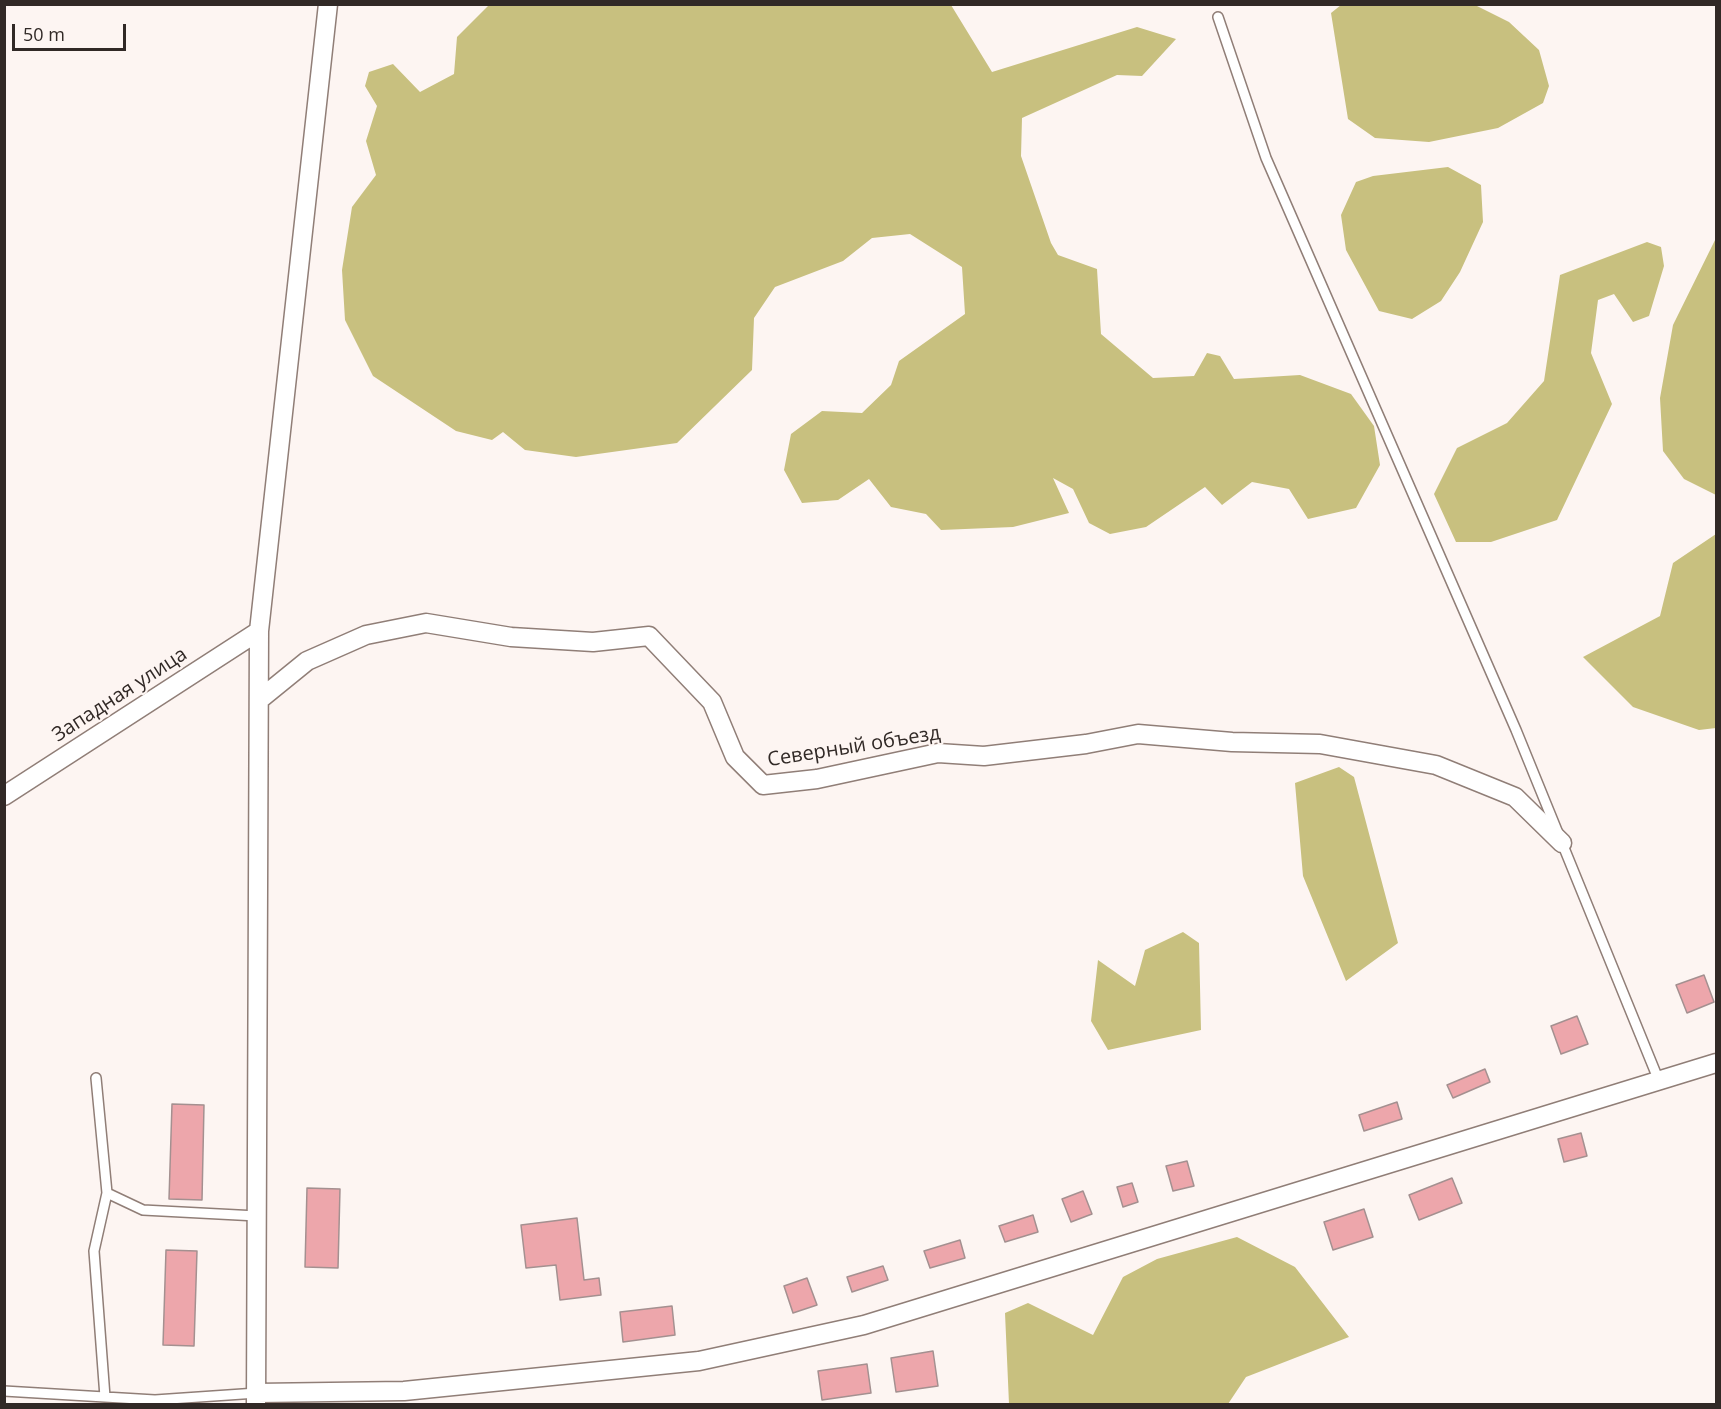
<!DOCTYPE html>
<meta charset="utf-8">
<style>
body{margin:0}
#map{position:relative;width:1721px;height:1409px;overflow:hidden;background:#fdf5f2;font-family:"Open Sans",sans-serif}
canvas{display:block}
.frame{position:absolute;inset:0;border:6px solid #312926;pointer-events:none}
.scale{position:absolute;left:12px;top:24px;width:114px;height:27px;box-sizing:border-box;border:3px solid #312926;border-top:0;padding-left:8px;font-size:18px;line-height:21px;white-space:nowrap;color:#312926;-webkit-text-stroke:4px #fdf5f2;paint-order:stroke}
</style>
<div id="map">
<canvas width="1721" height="1409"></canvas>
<div class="frame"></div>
<div class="scale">50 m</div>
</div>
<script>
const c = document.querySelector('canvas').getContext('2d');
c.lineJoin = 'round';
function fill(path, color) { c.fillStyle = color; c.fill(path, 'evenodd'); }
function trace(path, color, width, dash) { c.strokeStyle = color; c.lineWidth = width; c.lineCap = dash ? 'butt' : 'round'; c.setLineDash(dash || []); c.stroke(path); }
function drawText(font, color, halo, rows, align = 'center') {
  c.font = font + ' "Open Sans",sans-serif'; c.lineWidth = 4.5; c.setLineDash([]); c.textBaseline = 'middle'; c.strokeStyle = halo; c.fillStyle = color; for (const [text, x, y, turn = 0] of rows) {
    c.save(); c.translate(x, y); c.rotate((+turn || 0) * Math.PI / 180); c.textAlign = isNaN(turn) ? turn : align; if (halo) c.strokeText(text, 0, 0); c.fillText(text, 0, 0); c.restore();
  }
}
fill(new Path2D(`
 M489,5H951L992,72L1137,27L1176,39L1142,76L1117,75L1022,118L1021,156L1051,243L1058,255L1097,269L1101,334L1153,378L1194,376L1207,353L1220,356L1234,379L1300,375L1351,394L1374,426L1380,465L1356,508L1308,519L1289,489L1252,482L1222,505L1205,487L1146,527L1110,534L1089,523L1073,489L1053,478L1069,513L1013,527L941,530L926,514L891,507L869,479L838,500L802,503L784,470L791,434L822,411L862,413L891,385L899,361L965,314L962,267L910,234L872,238L843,261L775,287L754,318L752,370L677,443L576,457L525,450L503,432L492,440L456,431L373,376L345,320L342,270L352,207L376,175L366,141L377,106L365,86L369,72L393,64L420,92L454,74L457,37Z
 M1341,5H1475L1509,22L1539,50L1549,86L1543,103L1498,128L1429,142L1375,138L1348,119L1331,13Z
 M1448,167L1481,185L1483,222L1460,272L1441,301L1412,319L1379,311L1346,250L1341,215L1356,182L1373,176Z
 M1716,238V495L1684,479L1663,451L1660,398L1673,325Z
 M1647,242L1661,247L1664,266L1649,316L1633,322L1614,294L1598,300L1591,353L1612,404L1557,520L1491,542H1456L1434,494L1457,448L1507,423L1544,381L1560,275Z
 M1716,534V728L1699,730L1633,707L1583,657L1660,616L1673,563Z
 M1339,767L1354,777L1398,943L1346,981L1303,876L1295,783Z
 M1183,932L1199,943L1201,1030L1108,1050L1091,1021L1098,960L1135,986L1145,950Z
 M1237,1237L1295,1267L1349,1337L1246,1377L1228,1404H1009L1005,1313L1028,1303L1093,1335L1123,1277L1157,1259Z`), '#c8c07f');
const building = new Path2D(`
 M1704,975L1714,1002L1687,1013L1676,985Z
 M1577,1016L1588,1044L1561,1054L1551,1026Z
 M1485,1069L1490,1082L1453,1098L1447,1085Z
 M1397,1102L1402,1119L1364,1131L1359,1115Z
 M172,1104L204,1105L202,1200L169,1199Z
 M1581,1133L1587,1156L1564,1162L1558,1139Z
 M1187,1161L1194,1186L1173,1191L1166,1166Z
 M1452,1178L1462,1203L1419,1220L1409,1195Z
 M1132,1183L1138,1202L1123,1207L1117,1187Z
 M307,1188L340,1189L338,1268L305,1267Z
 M1083,1191L1092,1214L1071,1222L1062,1199Z
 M1364,1209L1373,1237L1333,1250L1324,1222Z
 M1033,1215L1038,1232L1005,1242L999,1226Z
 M577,1218L584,1280L599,1278L601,1295L560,1300L556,1265L526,1268L521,1225Z
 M960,1240L965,1258L930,1268L924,1251Z
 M166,1250L197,1251L194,1346L163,1345Z
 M883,1266L888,1280L852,1292L847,1277Z
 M807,1278L817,1305L793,1313L784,1286Z
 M672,1306L675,1335L623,1342L620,1312Z
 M933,1351L938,1386L896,1392L891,1358Z
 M867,1364L871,1393L822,1400L818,1371Z`);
fill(building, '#eda6ab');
trace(building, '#a49090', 1.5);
const lane = new Path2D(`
 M1218,17L1266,158L1516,730L1659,1081
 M96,1078L107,1193L143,1210L257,1216
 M4,1391L155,1400L257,1393
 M105,1397L94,1251L107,1193`);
const street = new Path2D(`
 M259,700L307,661L366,635L426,623L511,637L593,642L649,636L712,702L735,757L763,785L817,779L938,753L984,756L1086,744L1138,734L1232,742L1320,744L1436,765L1515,797L1562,843
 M4,796L259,631
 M257,1393L404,1391L699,1361L864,1325L1716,1063
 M256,1403L259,631L328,4`);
trace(lane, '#907e77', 12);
trace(street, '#907e77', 21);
trace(lane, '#fff', 9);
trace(street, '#fff', 18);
drawText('20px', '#312926', '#fdf5f2', [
 ["Западная улица",120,695,-33],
 ["Северный объезд",854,747,-9]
]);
</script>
